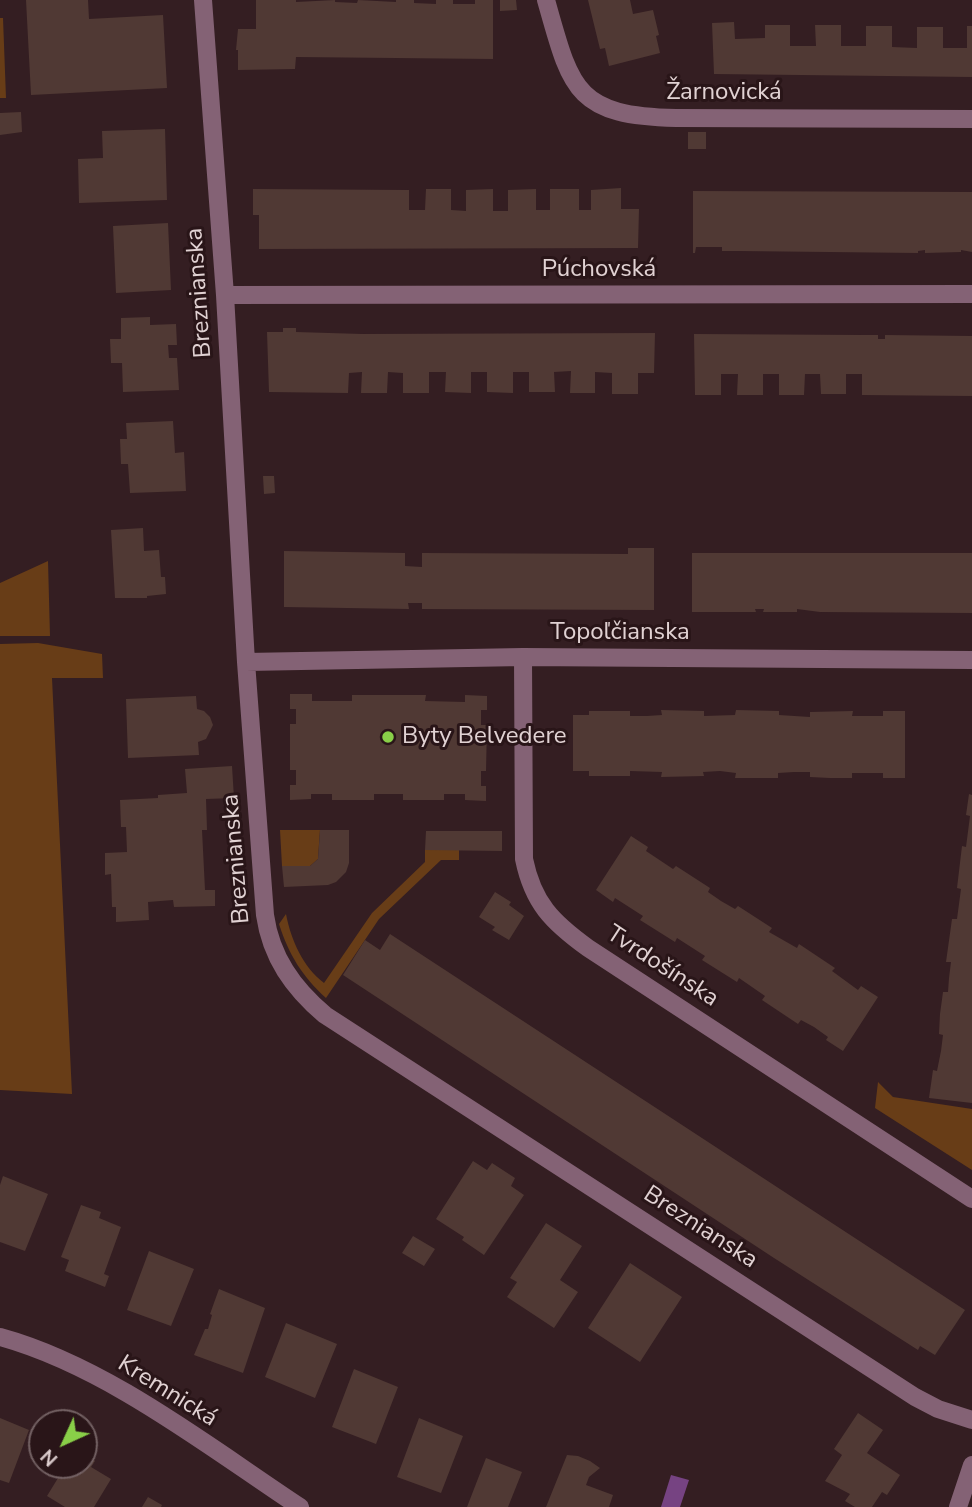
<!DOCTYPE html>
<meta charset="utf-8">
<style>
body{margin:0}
#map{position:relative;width:972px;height:1507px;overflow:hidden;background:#341e22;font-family:"Nunito Sans",sans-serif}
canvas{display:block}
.north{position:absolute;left:28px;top:1409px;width:70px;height:70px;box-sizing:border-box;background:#291518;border:2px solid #736163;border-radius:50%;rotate:225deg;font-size:19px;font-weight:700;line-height:28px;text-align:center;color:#e1d2d3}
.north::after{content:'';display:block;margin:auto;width:24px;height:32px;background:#89cf48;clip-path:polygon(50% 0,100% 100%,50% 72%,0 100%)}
</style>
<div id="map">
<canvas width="972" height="1507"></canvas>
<div class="north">N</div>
</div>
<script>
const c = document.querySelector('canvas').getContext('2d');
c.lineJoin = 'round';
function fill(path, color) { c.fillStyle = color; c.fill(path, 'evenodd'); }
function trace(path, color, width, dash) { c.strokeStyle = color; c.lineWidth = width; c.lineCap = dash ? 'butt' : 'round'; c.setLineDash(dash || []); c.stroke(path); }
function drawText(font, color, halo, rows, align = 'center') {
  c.font = font + ' "Nunito Sans",sans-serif'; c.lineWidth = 6; c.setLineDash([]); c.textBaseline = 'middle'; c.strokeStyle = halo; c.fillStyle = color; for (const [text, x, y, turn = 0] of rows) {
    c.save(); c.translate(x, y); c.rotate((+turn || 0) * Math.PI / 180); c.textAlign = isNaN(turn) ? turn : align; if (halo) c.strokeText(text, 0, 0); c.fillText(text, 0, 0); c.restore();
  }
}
fill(new Path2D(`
 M0,18H3L6,98H0Z
 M48,561L50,636H0V583Z
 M38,643L102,654L103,678H52L72,1094L0,1090V644Z
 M280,830H320L318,859L310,866H282Z
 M425,850H459V860H441L379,919L326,998C302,976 289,955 279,924L286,914C291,940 303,967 324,983L372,913L425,862Z
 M878,1082L893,1097L972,1109V1170L875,1108Z`), '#683d17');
fill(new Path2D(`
 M671,1475L689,1480L680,1507H661Z`), '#764382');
fill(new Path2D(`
 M26,0H88L89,19L163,15L167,88L31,95Z
 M256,0H296V2L335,0V2L357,3L358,0L396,2V0H414V3L436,4V0H453V4H475V0H493V59L296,57L295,69L238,70V50H236L238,29H256Z
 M500,0H516L517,10L500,11Z
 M588,0H630L633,14L653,10L659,35L656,36L660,53L609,66L605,48L600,49Z
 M734,22L735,39L765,38V25H790V46H816L815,25H841V46H866V26H892V47L917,48V27H943V48H967V26H972V77L714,74L712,23Z
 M21,112L22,132L0,135V113Z
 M165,129L167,200L79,203L78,159L103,158L102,131Z
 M688,132H706V149H688Z
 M621,188V209H639L638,248L259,249V215H253V189L409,190V210H425L426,189H451V210L466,211V190L493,189V211H508V190L536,189V210H550V189H579V210H591V190Z
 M693,191L972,192V252L961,250V252L925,253V250L918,251V253L738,251H722V247H696L695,253H693Z
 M168,223L171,290L116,293L113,226Z
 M150,317V325L176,324L177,345H168L169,358H177L179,390L123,392L122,363H111L110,339H121V318Z
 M283,328H296V332L362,334L655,333L654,373H638V394H612V373L595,372V393H570L571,371L554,372L555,392H529V372H513V393L487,392V372H471V393L445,392L446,372H429V393H403V373L388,372L387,393H361L362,372L349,373L348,393L269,392L267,332H283Z
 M694,334L862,335H878V339H885V335L972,336V396L862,395V374H846V394H821L820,374H805L804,395H779V374H763V395H737L738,374H721V395H695Z
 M173,421L175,453L184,452L186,491L130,493L128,464H121L120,439H127L126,423Z
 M263,476H274L275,493L264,494Z
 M143,528L144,551L159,550L161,577H165L166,594L147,596V598H115L111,530Z
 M628,548H654V610L422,609V603H408L409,609L284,607V551L405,553V566L422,567V553L628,554Z
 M692,553H972V613L820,612L797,609V612H763L764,609H755L756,612H692Z
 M290,694H312V701H352V695H426L425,701L465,702V695L487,696V710H481V725H487L486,771H481V786H486V801L465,800V794H444V800H403V794H374V800H332V794H311V799L290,800V785H296V770H290V724H296V709H290Z
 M196,696L197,709L204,711L210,717L213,725L206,739L198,742L199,755L128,758L126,699Z
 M661,710L704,711V716L735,715L736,710L779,711V715L810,717V712L853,711L852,716H883V711H905V778H883V773H852V778H830L810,777V772H794L778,773V778H735L736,773L720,771L703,772L704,776L661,777L662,772L630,771V776H589V771H573V715H589V711H630V716H647L662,715Z
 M232,766L234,798L206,799L207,830H202L205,890H215V906L174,907L173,900L148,902L149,920L116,922V907H112L111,874L105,875V853L127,852L126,827H121L120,800L158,798V795L187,793L185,769Z
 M969,794L972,795V1103L929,1098L933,1070L937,1071L941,1051L943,1035L939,1034L940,1014L943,992H948L949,978L951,962H946L952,919H957L961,889L957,888L962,846L966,847L970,816L966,815Z
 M320,830H349V863L346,872L336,882L328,885L284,887L282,866H310L318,859Z
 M426,831H502V851L425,850Z
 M631,836L648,847L646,851L673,869L676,866L710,888L708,892L721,901L735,909L738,906L772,928L769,932L797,948L799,944L835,968L832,971L858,990L861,986L878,997L843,1051L826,1040L828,1037L814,1027L801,1020L798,1024L762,1000L765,996L739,978L737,982L702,960L705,956L677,938L675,942L640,920L643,916L615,898L613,902L596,890Z
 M495,892L511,902L509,905L524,916L509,940L492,930L495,927L479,917Z
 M390,934L965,1310L935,1355L920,1346L918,1350L774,1258L343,975L365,940L380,950Z
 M473,1161L487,1170L492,1163L515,1178L511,1186L524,1195L484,1255L462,1240L464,1237L436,1219Z
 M3,1176L48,1194L25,1251L0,1242V1185Z
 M81,1205L101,1212L99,1218L121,1227L104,1274L109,1276L105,1287L65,1271L69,1260L61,1257Z
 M546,1223L582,1246L560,1280L578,1292L554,1328L507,1297L517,1282L510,1278Z
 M413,1236L435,1249L424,1266L402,1253Z
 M149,1251L194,1269L171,1326L127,1310Z
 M630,1263L682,1297L640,1362L588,1328Z
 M219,1289L265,1308L243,1373L194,1355L205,1329H208L212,1315L210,1314Z
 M286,1323L337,1344L315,1398L265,1377Z
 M354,1369L398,1387L376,1444L332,1427Z
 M858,1413L883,1430L867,1453L900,1475L887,1495L882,1492L872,1507H855L845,1501L850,1494L825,1481L842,1455L834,1449Z
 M0,1418L29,1430L9,1483L0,1480Z
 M419,1418L463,1436L441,1493L397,1477Z
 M84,1454L95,1461L91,1467L111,1479L94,1507H65L47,1496L66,1465H84Z
 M567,1455L578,1456L590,1461L600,1468L589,1477L586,1485L613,1495L609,1507H546Z
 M486,1458L522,1472L508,1507H467Z
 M148,1497L162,1505L161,1507H142Z`), '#503934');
trace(new Path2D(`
 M203,0L225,295L246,662L265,915C271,957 293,988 325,1015L915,1397L938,1409L972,1420
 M546,0C571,89 575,116 676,118L972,119
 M225,295L972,294
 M523,657L524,859C533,903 552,922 588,948L972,1199
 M246,662L523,657L972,660
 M0,1337C106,1366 209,1447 300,1507
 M958,1507L972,1465`), '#846275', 18);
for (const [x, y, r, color] of [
 [388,737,7,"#89cf48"]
]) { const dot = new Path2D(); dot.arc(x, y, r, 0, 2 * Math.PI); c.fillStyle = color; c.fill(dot); trace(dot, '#291518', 2.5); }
drawText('24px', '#e1d2d3', '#291518', [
 ["Žarnovická",724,93],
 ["Púchovská",599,270],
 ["Breznianska",200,293,-94],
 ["Topoľčianska",620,633],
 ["Breznianska",237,859,-95],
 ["Tvrdošínska",662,967,33],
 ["Breznianska",700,1228,33],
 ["Kremnická",167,1392,32]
]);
drawText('24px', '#e1d2d3', '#291518', [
 ["Byty Belvedere",402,737]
], 'left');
</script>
